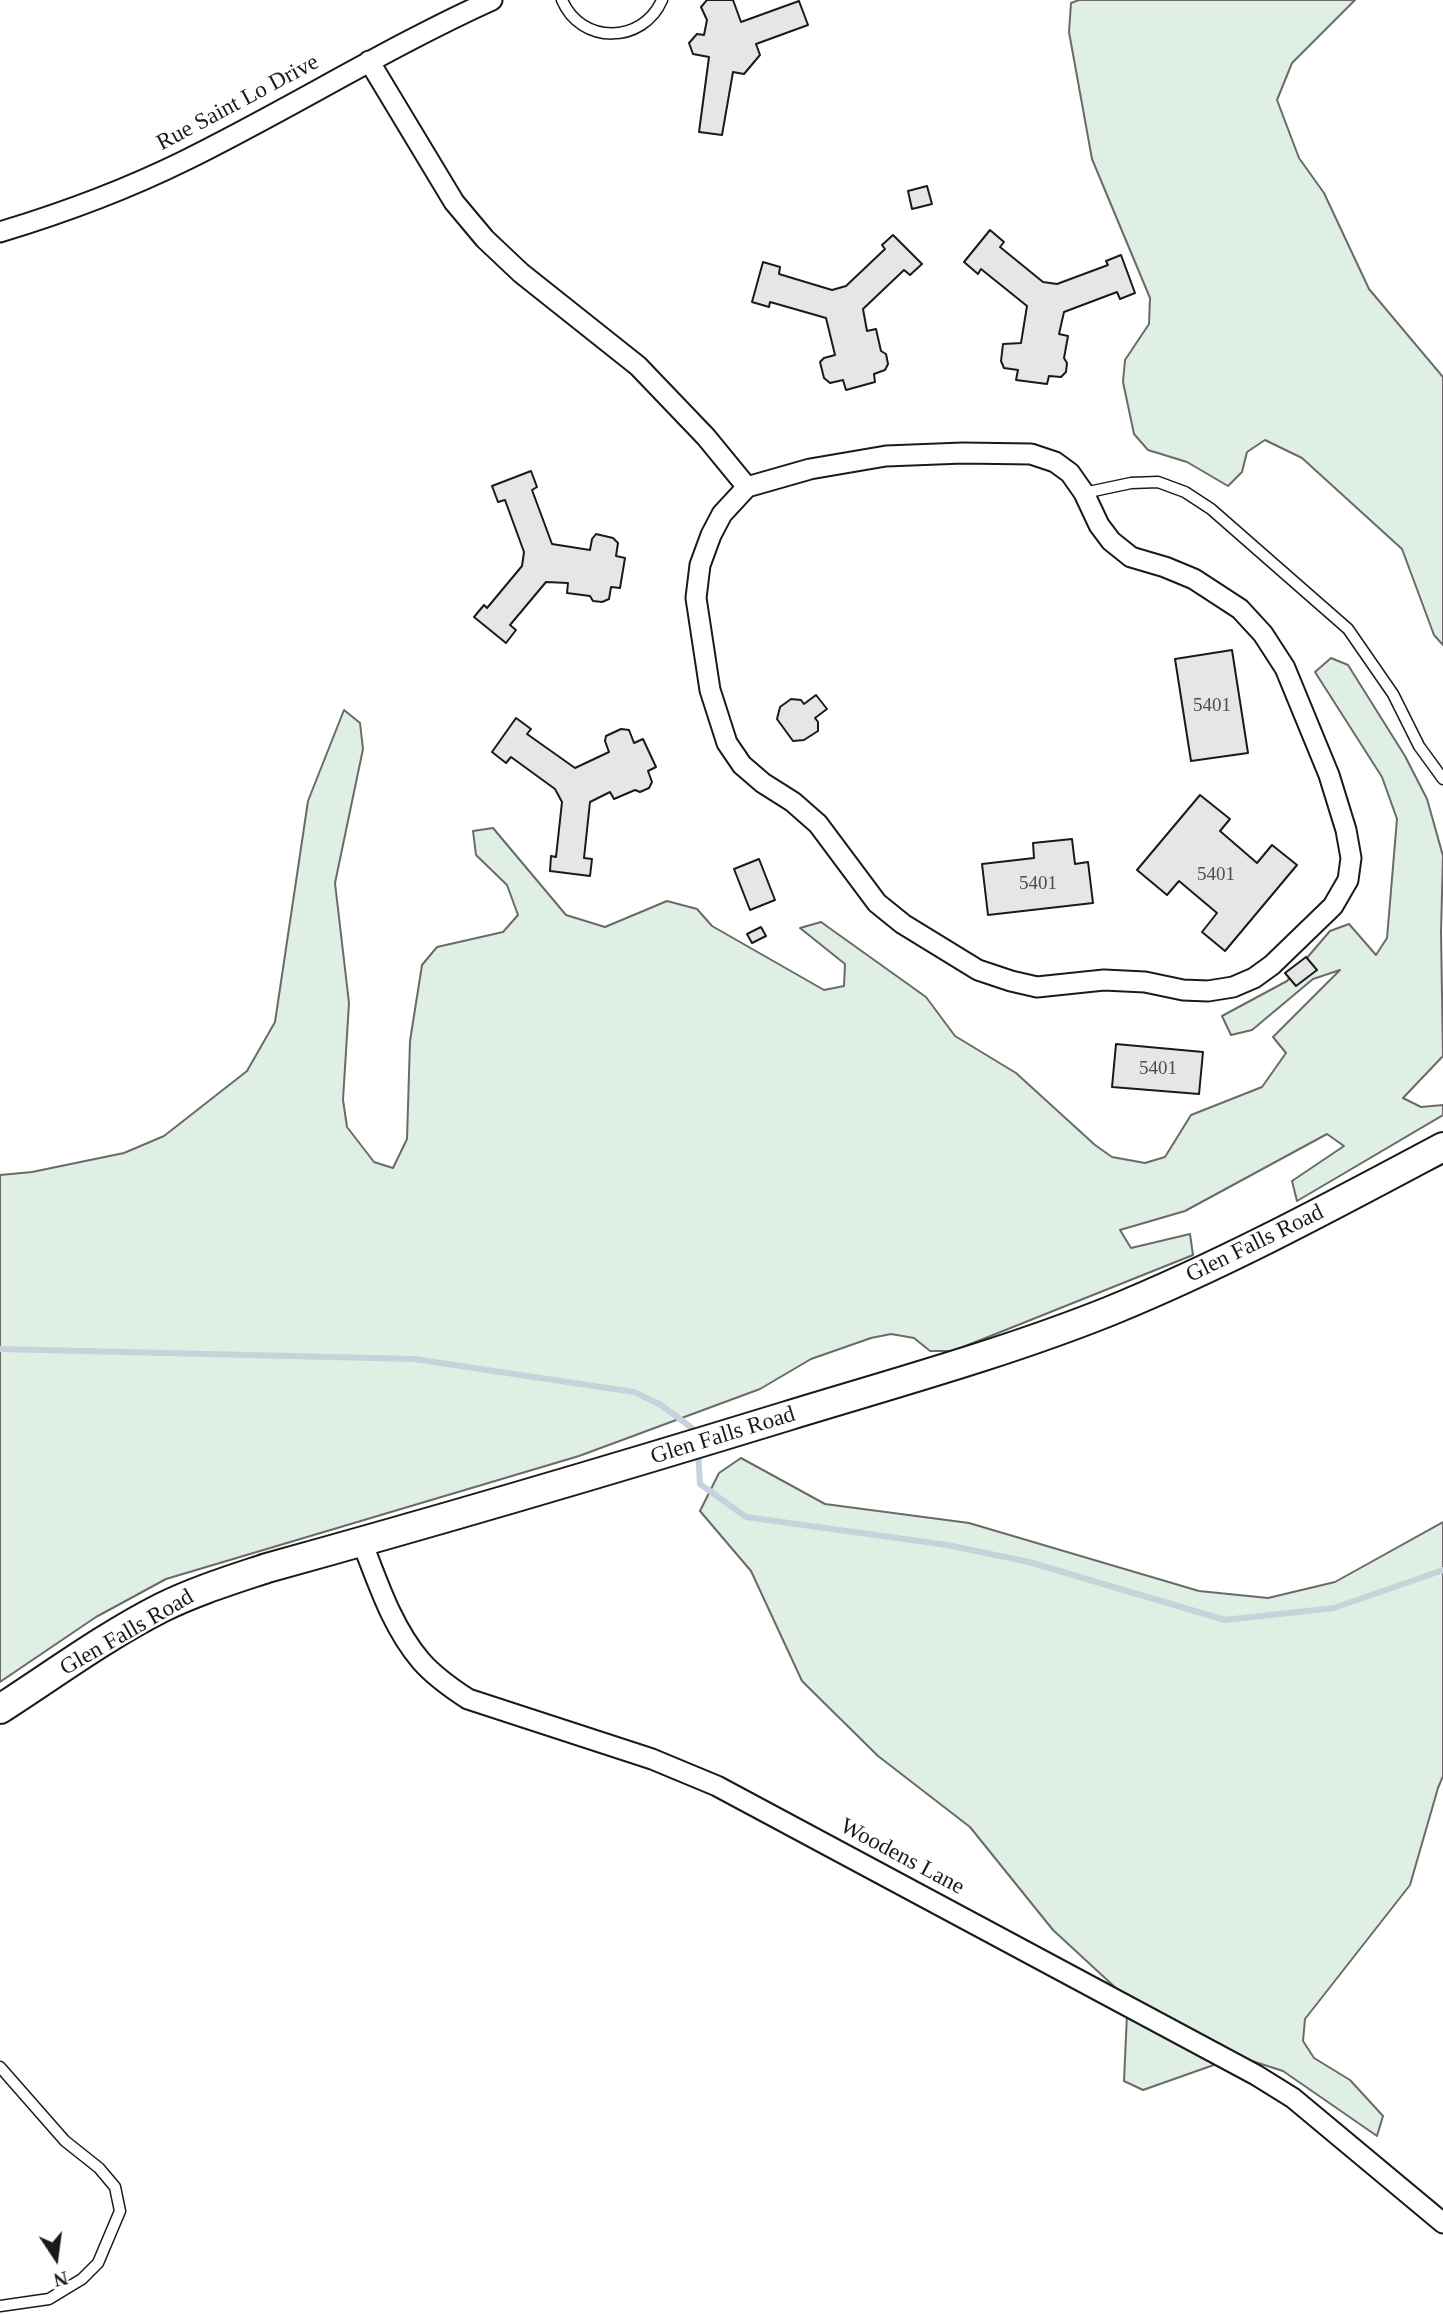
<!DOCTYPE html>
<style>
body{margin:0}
#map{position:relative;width:1443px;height:2314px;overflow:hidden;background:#fff;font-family:"Times New Roman",serif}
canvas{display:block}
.north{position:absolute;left:21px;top:2223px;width:70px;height:70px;-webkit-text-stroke:5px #fff;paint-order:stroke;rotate:167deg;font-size:19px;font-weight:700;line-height:28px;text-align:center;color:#1a1a1a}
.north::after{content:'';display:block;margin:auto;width:24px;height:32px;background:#1a1a1a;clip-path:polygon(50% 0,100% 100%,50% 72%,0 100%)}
</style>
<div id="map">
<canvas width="1443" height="2314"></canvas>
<div class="north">N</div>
</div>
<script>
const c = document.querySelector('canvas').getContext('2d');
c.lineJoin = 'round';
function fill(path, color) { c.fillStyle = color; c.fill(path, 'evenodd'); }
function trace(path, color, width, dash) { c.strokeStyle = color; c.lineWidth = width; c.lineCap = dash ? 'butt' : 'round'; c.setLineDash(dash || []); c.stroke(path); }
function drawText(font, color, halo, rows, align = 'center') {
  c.font = font + ' "Times New Roman",serif'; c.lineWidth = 5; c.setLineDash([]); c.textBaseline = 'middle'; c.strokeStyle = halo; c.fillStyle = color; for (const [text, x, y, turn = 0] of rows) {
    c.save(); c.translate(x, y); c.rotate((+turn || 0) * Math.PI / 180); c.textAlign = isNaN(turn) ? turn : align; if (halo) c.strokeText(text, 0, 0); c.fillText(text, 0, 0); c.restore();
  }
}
const green = new Path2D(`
 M1079,0H1355L1292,63L1277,100L1299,158L1324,193L1369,289L1443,377V645L1434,635L1402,549L1302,458L1265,440L1247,452L1242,472L1228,486L1187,462L1148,450L1134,434L1123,382L1125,360L1149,324L1150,298L1092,159L1069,32L1071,3Z
 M1331,658L1348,665L1405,756L1427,799L1443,856L1441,932L1443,1056L1403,1098L1421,1107L1443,1105V1115L1297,1201L1292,1181L1344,1146L1327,1134L1185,1211L1120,1230L1131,1248L1190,1234L1193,1255L953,1351H930L914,1338L891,1334L871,1338L811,1359L760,1389L579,1456L166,1579L96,1617L0,1682V1175L32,1172L124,1153L164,1136L247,1071L275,1022L308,801L344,710L360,723L363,749L335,883L349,1003L343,1100L347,1127L374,1162L393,1168L407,1139L410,1041L422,965L437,947L503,932L518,915L507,885L476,855L473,831L493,828L566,915L605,927L667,901L697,909L712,926L824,990L844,986L845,964L800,928L821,922L926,997L955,1036L1016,1073L1095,1145L1112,1157L1145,1163L1165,1157L1191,1115L1262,1087L1286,1053L1273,1037L1340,970L1313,979L1252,1030L1231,1035L1222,1016L1287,981L1330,931L1349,924L1376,955L1387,938L1397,819L1382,777L1315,672Z
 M741,1458L825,1504L969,1523L1199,1591L1268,1598L1335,1582L1443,1522V1776L1438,1788L1410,1885L1305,2019L1303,2041L1314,2058L1350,2080L1383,2116L1377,2136L1283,2071L1252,2061H1225L1143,2090L1124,2081L1127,2014L1118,1990L1053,1930L970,1827L878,1756L802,1681L751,1571L700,1511L719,1473Z`);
fill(green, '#e0efe3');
trace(green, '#6a6a6a', 2);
trace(new Path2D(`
 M0,1349L414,1359L634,1392L661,1405L692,1428L694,1437
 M698,1451L700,1484L746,1517L947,1545L1029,1562L1225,1620L1334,1608L1443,1570`), '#c6d2dc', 6);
const building = new Path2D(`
 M707,0H733L741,22L799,1L808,25L756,44L760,55L744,74L733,72L722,135L699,132L709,57L693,54L689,43L697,34L704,35L707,20L701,7Z
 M927,186L932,204L912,209L908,191Z
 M990,230L1004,242L1000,247L1043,282L1057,284L1108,265L1106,261L1121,255L1135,293L1120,299L1117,292L1064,312L1059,334L1068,336L1064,358L1067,363L1066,372L1061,377L1049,376L1047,384L1016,380L1018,370L1004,368L1001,361L1003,344L1021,343L1027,306L981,269L978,274L964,262Z
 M893,235L922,264L910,275L904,270L863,309L867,331L876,329L881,351L886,354L888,364L885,370L874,374L875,382L846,390L843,380L830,383L824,378L820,362L824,358L835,355L826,318L770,302L769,307L752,302L763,262L780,267L779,274L832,290L846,286L885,249L882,245Z
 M531,471L537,487L532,490L552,544L590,550L592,539L596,534L613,538L618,543L616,556L625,558L620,588L611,587L609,599L602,602L593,601L590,596L567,593L568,583L546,582L510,625L516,630L506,643L474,617L484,605L487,608L522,566L524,552L505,500L498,502L492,486Z
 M1232,650L1248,753L1191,761L1175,659Z
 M816,695L827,709L815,718L818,722V731L804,740L793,741L777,719L780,707L791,699L801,700L804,704Z
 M516,718L531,729L527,734L575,768L609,752L605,741L606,736L621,729L629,730L634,743L643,739L656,767L648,771L652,782L649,788L640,792L635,790L614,799L610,792L590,802L584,858L592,859L590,876L550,871L551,856L556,857L562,802L555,789L511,757L506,763L492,752Z
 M1200,795L1230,819L1220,831L1257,863L1272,845L1297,865L1225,951L1202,932L1217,913L1179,881L1167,895L1137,870Z
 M1072,839L1075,864L1088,862L1093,903L988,915L982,864L1034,858L1033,843Z
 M759,859L775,900L750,910L734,869Z
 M761,927L766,936L752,943L747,934Z
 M1306,957L1317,970L1296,986L1285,973Z
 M1116,1044L1203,1052L1199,1094L1112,1087Z`);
fill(building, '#e6e6e6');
trace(building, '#1a1a1a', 2);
const lane = new Path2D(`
 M562,0C581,45 643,44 662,0
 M1084,493L1131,483L1158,482L1185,492L1211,509L1348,629L1393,694L1419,746L1443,779
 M0,2067L65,2141L99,2168L115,2187L120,2211L98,2263L82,2279L49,2299L0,2306`);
const street = new Path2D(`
 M369,61L454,202L485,239L521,273L638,366L706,437L747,487L810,469L886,456L963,453L1031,454L1055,462L1070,473L1084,493L1099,525L1111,541L1131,557L1165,567L1194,579L1240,609L1263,634L1285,668L1329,775L1346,830L1351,858L1348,880L1333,906L1272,965L1254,978L1233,987L1208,991L1183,990L1145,982L1104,980L1037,987L1011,981L978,970L903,924L877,903L818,824L793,802L763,783L742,765L727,743L710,690L696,598L700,565L711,535L722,514L747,487
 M0,232C63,213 125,190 184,161C288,110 386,48 492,0
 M362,1542C378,1583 392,1627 421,1661C434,1676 451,1688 468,1699L652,1759L717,1786L1256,2075L1293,2098L1443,2223`);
const secondary = new Path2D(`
 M0,1709C53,1675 104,1637 161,1608C195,1591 231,1580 267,1568C441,1520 614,1469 787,1416C895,1383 1005,1353 1110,1311C1225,1264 1334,1205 1443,1147`);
trace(lane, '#1a1a1a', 13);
trace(street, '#1a1a1a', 23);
trace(secondary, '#1a1a1a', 32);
trace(lane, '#fff', 10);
trace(street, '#fff', 19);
trace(secondary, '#fff', 28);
drawText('19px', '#4d4d4d', null, [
 ["5401",1212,706],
 ["5401",1216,875],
 ["5401",1038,884],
 ["5401",1158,1069]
]);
drawText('23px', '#1a1a1a', '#fff', [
 ["Rue Saint Lo Drive",238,103,-28],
 ["Glen Falls Road",1255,1244,-26],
 ["Glen Falls Road",723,1436,-17],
 ["Glen Falls Road",127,1633,-30],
 ["Woodens Lane",902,1857,28]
]);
</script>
